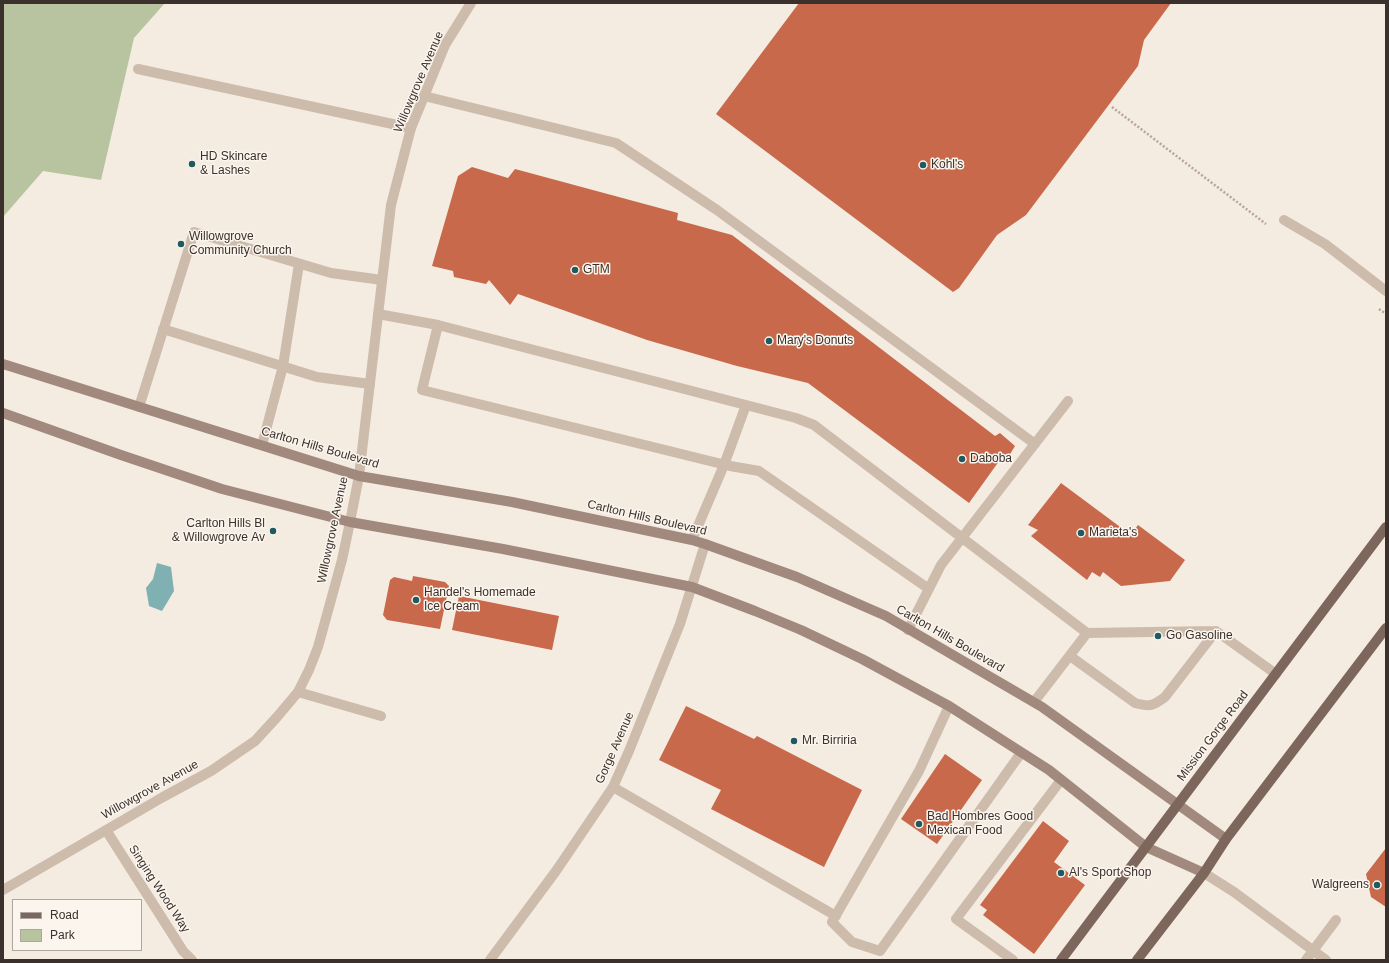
<!DOCTYPE html>
<style>
body{margin:0}
#map{position:relative;width:1389px;height:963px;overflow:hidden;background:#f4ebe1;font-family:Arial,sans-serif}
canvas{display:block}
.frame{position:absolute;inset:0;border:4px solid #3b302b;pointer-events:none}
.legend{position:absolute;left:12px;top:899px;width:130px;height:52px;box-sizing:border-box;background:#fbf5ee;border:1px solid #aea6a0;margin:0;padding:5px 7px;list-style:none;font-size:12px;color:#3b302b}
.legend li{display:flex;align-items:center;gap:8px;height:20px}
.legend b{width:20px;border:1px solid #aea6a0}
</style>
<div id="map">
<canvas width="1389" height="963"></canvas>
<div class="frame"></div>
<ul class="legend">
<li><b style="height:5px;background:#7d675c"></b>Road</li>
<li><b style="height:11px;background:#b8c4a0"></b>Park</li>
</ul>
</div>
<script>
const c = document.querySelector('canvas').getContext('2d');
c.lineJoin = 'round';
function fill(path, color) { c.fillStyle = color; c.fill(path, 'evenodd'); }
function trace(path, color, width, dash) { c.strokeStyle = color; c.lineWidth = width; c.lineCap = dash ? 'butt' : 'round'; c.setLineDash(dash || []); c.stroke(path); }
function drawText(font, color, halo, rows, align = 'center') {
  c.font = font + ' Arial,sans-serif'; c.lineWidth = 3; c.setLineDash([]); c.textBaseline = 'middle'; c.strokeStyle = halo; c.fillStyle = color; for (const [text, x, y, turn = 0] of rows) {
    c.save(); c.translate(x, y); c.rotate((+turn || 0) * Math.PI / 180); c.textAlign = isNaN(turn) ? turn : align; if (halo) c.strokeText(text, 0, 0); c.fillText(text, 0, 0); c.restore();
  }
}
fill(new Path2D(`
 M3,3H165L134,38L101,180L43,171L3,217Z`), '#b8c4a0');
fill(new Path2D(`
 M157,563L171,567L174,591L162,611L149,606L146,588L153,579Z`), '#7fb0b2');
fill(new Path2D(`
 M799,3H1171L1144,40L1138,66L1026,215L997,235L959,288L953,292L716,114Z
 M472,167L508,178L515,169L678,213L677,220L732,235L995,436L1000,433L1015,446L1007,459L1002,457L969,503L808,383L737,366L647,340L518,294L510,305L489,280L486,284L454,277L453,271L432,266L458,176Z
 M1061,483L1131,535L1138,525L1185,560L1170,581L1121,586L1103,572L1100,577L1092,572L1087,580L1031,536L1038,530L1028,525Z
 M413,576L445,582L449,586L440,629L387,620L383,615L390,580L394,577L412,581Z
 M459,596L559,616L552,650L452,630Z
 M686,706L754,739L757,736L862,790L824,867L711,809L721,790L659,760Z
 M945,754L982,780L937,844L901,819Z
 M1043,821L1069,841L1054,862L1085,885L1034,954L983,915L987,910L980,905Z
 M1386,848V907L1371,897L1366,874Z`), '#c8694b');
trace(new Path2D(`
 M1112,107L1266,224
 M1379,309L1386,314`), '#b9a596', 2.5, [2, 2]);
trace(new Path2D(`
 M138,69L411,128
 M424,96L616,143L717,210L1035,444
 M1284,220L1325,244L1386,291
 M378,314L438,325
 M163,329L317,377L370,384
 M139,407L194,232L331,273L382,280
 M262,445L283,366L299,264
 M692,540L724,465L746,405
 M929,589L759,471L730,466L422,390L438,325L796,418L814,425L1087,633L1034,702
 M908,630L941,565L1068,401
 M1087,633L1216,631L1276,674
 M1070,656L1135,703C1150,707 1153,706 1165,697L1216,631
 M298,692L381,716
 M949,706L919,771L832,922L852,942L880,951L1021,753
 M613,787L836,916
 M1204,873L1234,892L1326,960
 M1013,960L956,919L1061,780
 M1306,960L1336,920`), '#cdbbac', 10);
trace(new Path2D(`
 M106,830L183,951L192,960
 M3,890L163,797L211,771L255,741L277,717L298,692L309,670L318,647L342,560L350,522L359,476L391,205L411,128L445,45L471,3
 M490,960L556,871L613,787L629,751L680,624L705,544`), '#cdbbac', 10);
trace(new Path2D(`
 M3,364L359,476L512,502L692,540L705,544L797,577L886,616L1042,707L1226,839
 M3,413L121,455L222,489L350,522L503,549L692,587L755,611L801,630L862,659L949,706L1049,770L1146,847L1204,873`), '#a18a7d', 10);
trace(new Path2D(`
 M1061,960L1386,527
 M1137,960L1204,873L1226,839L1386,628`), '#7d675c', 10);
for (const [x, y, r, color] of [
 [192,164,4,"#1f5a5e"],
 [923,165,4,"#1f5a5e"],
 [181,244,4,"#1f5a5e"],
 [575,270,4,"#1f5a5e"],
 [769,341,4,"#1f5a5e"],
 [962,459,4,"#1f5a5e"],
 [273,531,4,"#1f5a5e"],
 [1081,533,4,"#1f5a5e"],
 [416,600,4,"#1f5a5e"],
 [1158,636,4,"#1f5a5e"],
 [794,741,4,"#1f5a5e"],
 [919,824,4,"#1f5a5e"],
 [1061,873,4,"#1f5a5e"],
 [1377,885,4,"#1f5a5e"]
]) { const dot = new Path2D(); dot.arc(x, y, r, 0, 2 * Math.PI); c.fillStyle = color; c.fill(dot); trace(dot, '#fbf5ee', 1.5); }
drawText('12px', '#3b302b', '#fbf5ee', [
 ["Willowgrove Avenue",419,82,-67],
 ["Carlton Hills Boulevard",320,448,16],
 ["Carlton Hills Boulevard",647,518,13],
 ["Willowgrove Avenue",333,530,-78],
 ["Carlton Hills Boulevard",950,639,30],
 ["Mission Gorge Road",1213,736,-53],
 ["Gorge Avenue",615,748,-66],
 ["Willowgrove Avenue",150,790,-29],
 ["Singing Wood Way",159,889,57]
]);
drawText('12px', '#3b302b', '#fbf5ee', [
 ["HD Skincare",200,157],
 ["& Lashes",200,171],
 ["Kohl's",931,165],
 ["Willowgrove",189,237],
 ["Community Church",189,251],
 ["GTM",583,270],
 ["Mary's Donuts",777,341],
 ["Daboba",970,459],
 ["Carlton Hills Bl",265,524,"right"],
 ["& Willowgrove Av",265,538,"right"],
 ["Marieta's",1089,533],
 ["Handel's Homemade",424,593],
 ["Ice Cream",424,607],
 ["Go Gasoline",1166,636],
 ["Mr. Birriria",802,741],
 ["Bad Hombres Good",927,817],
 ["Mexican Food",927,831],
 ["Al's Sport Shop",1069,873],
 ["Walgreens",1369,885,"right"]
], 'left');
</script>
